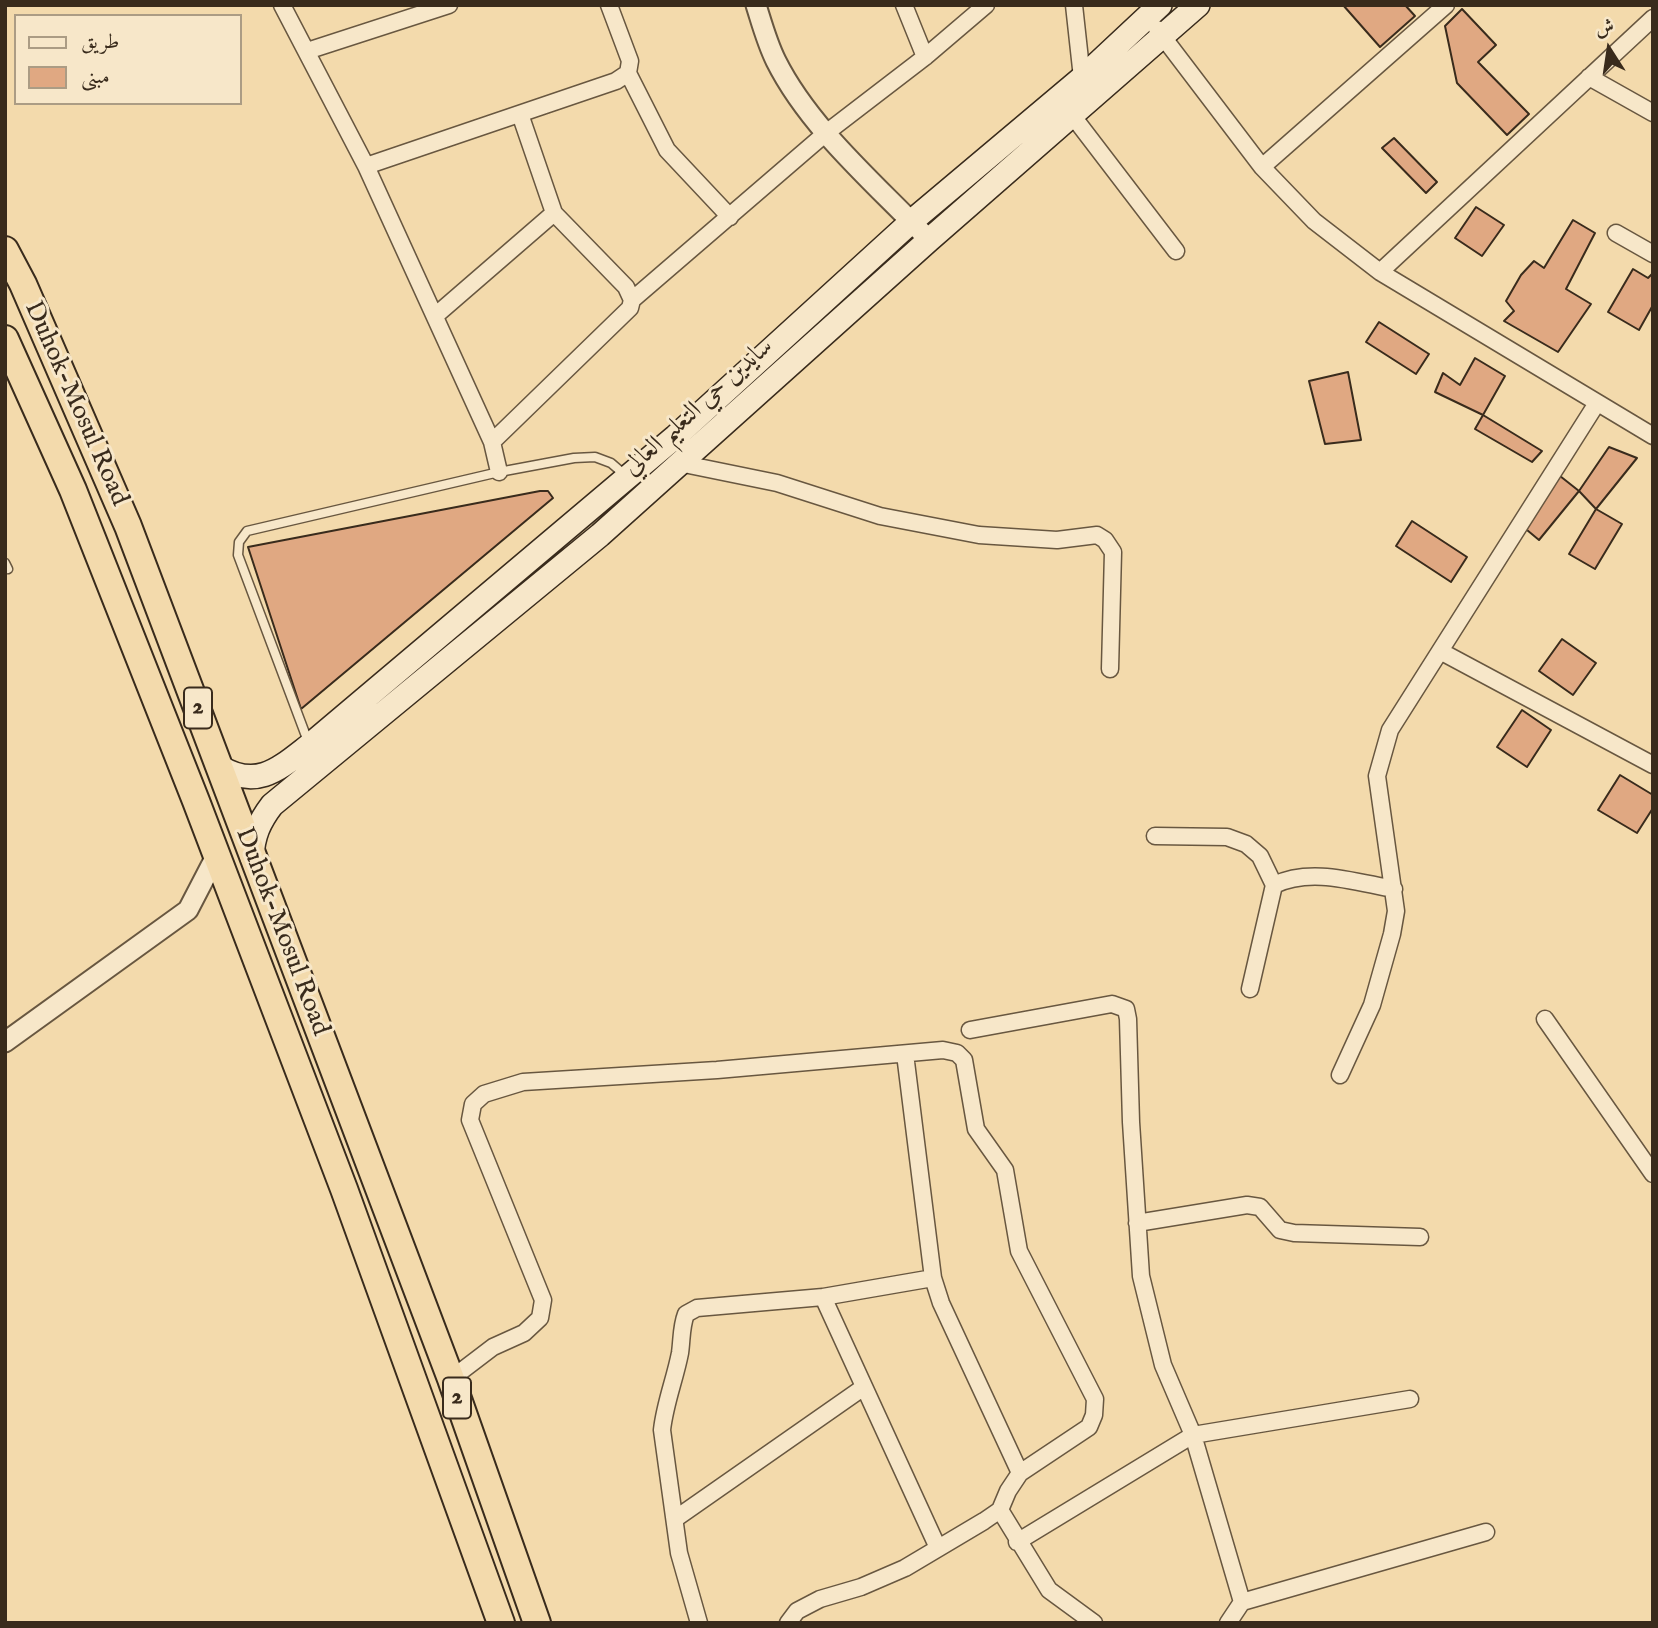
<!DOCTYPE html>
<meta charset="utf-8">
<style>
body{margin:0}
#map{position:relative;width:1658px;height:1628px;overflow:hidden;background:#f3daac;font-family:"IM FELL English",Amiri,serif}
canvas{display:block}
.frame{position:absolute;inset:0;border:7px solid #392b1c;pointer-events:none}
.legend{position:absolute;left:14px;top:14px;width:228px;height:91px;box-sizing:border-box;background:#f7e7c9;border:2px solid #ab9c84;margin:0;padding:9px 12px;list-style:none;font-size:21px;color:#392b1c}
.legend li{display:flex;align-items:center;gap:14px;height:35px}
.legend b{width:35px;border:2px solid #ab9c84}
.north{position:absolute;left:1574px;top:14px;width:70px;height:70px;-webkit-text-stroke:5px #f7e7c9;paint-order:stroke;rotate:348deg;font-size:19px;font-weight:700;line-height:28px;text-align:center;color:#392b1c}
.north::after{content:'';display:block;margin:auto;width:24px;height:32px;background:#392b1c;clip-path:polygon(50% 0,100% 100%,50% 72%,0 100%)}
</style>
<div id="map">
<canvas width="1658" height="1628"></canvas>
<div class="frame"></div>
<ul class="legend">
<li><b style="height:9px;background:#f7e7c9"></b>طريق</li>
<li><b style="height:19px;background:#e0a882"></b>مبنى</li>
</ul>
<div class="north">ش</div>
</div>
<script>
const c = document.querySelector('canvas').getContext('2d');
c.lineJoin = 'round';
function fill(path, color) { c.fillStyle = color; c.fill(path, 'evenodd'); }
function trace(path, color, width, dash) { c.strokeStyle = color; c.lineWidth = width; c.lineCap = dash ? 'butt' : 'round'; c.setLineDash(dash || []); c.stroke(path); }
function drawText(font, color, halo, rows, align = 'center') {
  c.font = font + ' "IM FELL English",Amiri,serif'; c.lineWidth = 6; c.setLineDash([]); c.textBaseline = 'middle'; c.strokeStyle = halo; c.fillStyle = color; for (const [text, x, y, turn = 0] of rows) {
    c.save(); c.translate(x, y); c.rotate((+turn || 0) * Math.PI / 180); c.textAlign = isNaN(turn) ? turn : align; if (halo) c.strokeText(text, 0, 0); c.fillText(text, 0, 0); c.restore();
  }
}
const building = new Path2D(`
 M1343,5H1405L1415,16L1380,47Z
 M1462,9L1496,45L1478,62L1529,114L1507,135L1457,83L1445,26Z
 M1394,138L1437,182L1426,193L1382,148Z
 M1476,207L1504,225L1482,256L1455,238Z
 M1573,220L1595,233L1566,289L1591,304L1558,352L1504,321L1514,311L1506,301L1521,275L1534,261L1544,268Z
 M1633,269L1648,278L1653,273V305L1639,330L1608,312Z
 M1379,322L1429,354L1416,374L1366,342Z
 M1475,358L1505,376L1483,415L1435,392L1443,373L1460,385Z
 M1348,372L1361,440L1325,444L1309,381Z
 M1483,415L1542,451L1532,462L1475,429Z
 M1609,447L1637,458L1596,509L1579,491Z
 M1560,476L1579,491L1539,540L1521,525Z
 M540,491H548L553,498L301,709L248,547Z
 M1596,509L1622,524L1595,569L1569,554Z
 M1412,521L1467,557L1451,582L1396,546Z
 M1562,639L1596,663L1573,695L1539,671Z
 M1522,710L1551,730L1527,767L1497,747Z
 M1620,775L1653,795V808L1637,833L1598,810Z`);
fill(building, '#e0a882');
trace(building, '#392b1c', 2);
const service = new Path2D(`
 M5,563L8,569
 M309,744L238,555L239,542L247,531L499,472L574,458L595,457L611,463L625,475`);
const minor = new Path2D(`
 M282,5L366,166L492,442L499,472
 M904,5L925,57
 M1074,5L1082,78
 M1157,29L1262,167L1314,221L1380,272L1653,436
 M307,51L449,5
 M628,73L667,150L730,217
 M1589,77L1653,113
 M1072,115L1176,251
 M366,166L616,81L628,73L630,61L609,5
 M1262,167L1446,5
 M1616,233L1653,254
 M1380,272L1653,18
 M632,300L826,133L925,57L986,5
 M435,316L554,213
 M492,442L630,308L632,300L626,287L554,213L520,114
 M679,463L777,483L880,516L979,535L1057,540L1097,535L1105,540L1113,552L1110,669
 M1440,651L1653,765
 M1155,836L1227,837L1246,844L1260,856L1274,885L1250,989
 M1274,885C1311,867 1355,882 1394,889
 M1545,1019L1653,1174
 M970,1030L1112,1004L1126,1009L1128,1019L1131,1122L1141,1276L1163,1365L1193,1435L1242,1602L1228,1623
 M905,1054L933,1278L941,1303L1020,1473
 M1340,1075L1372,1005L1392,934L1396,911L1377,776L1390,730L1597,403
 M1137,1223L1247,1205L1260,1207L1280,1230L1294,1233L1420,1237
 M823,1297L938,1548
 M451,1379L493,1347L524,1333L540,1318L543,1300L470,1120L473,1104L484,1094L523,1082L717,1070L943,1050L957,1053L964,1060L976,1129L1005,1170L1019,1251L1095,1399L1094,1415L1089,1427L1020,1473L1008,1491L1000,1510L984,1521L905,1568L861,1587L820,1599L797,1611L788,1623
 M1000,1510L1049,1590L1094,1623
 M675,1519L864,1387
 M1017,1542L1193,1435L1410,1399
 M1242,1602L1486,1532
 M699,1623L679,1553L662,1430C665,1403 675,1379 680,1353C682,1339 681,1327 686,1314L697,1308L823,1297L933,1278`);
const tertiary = new Path2D(`
 M756,5C762,24 767,43 776,61C810,129 877,185 929,240
 M5,1042L188,910L216,856`);
const secondary = new Path2D(`
 M220,767C258,790 280,768 310,745L675,437L912,221L1082,78L1160,5
 M252,857C253,836 259,822 272,805L600,535L929,240L1198,5`);
const trunk = new Path2D(`
 M5,250L23,284L128,526L451,1379L537,1623
 M5,339L73,490L196,801L344,1189L501,1623`);
trace(service, '#685740', 11);
trace(minor, '#685740', 19);
trace(tertiary, '#685740', 23);
trace(secondary, '#392b1c', 26);
trace(trunk, '#392b1c', 30);
trace(service, '#f7e7c9', 8);
trace(minor, '#f7e7c9', 16);
trace(tertiary, '#f7e7c9', 19);
trace(secondary, '#f7e7c9', 23);
trace(trunk, '#f3daac', 26);
for (const [x, y, w] of [
 [198,708,28],
 [457,1398,28]
]) { const box = new Path2D(); box.roundRect(x - w / 2, y - 20.5, w, 41, 5); c.fillStyle = '#f7e7c9'; c.fill(box); trace(box, '#392b1c', 2); }
drawText('bold 24px', '#392b1c', null, [
 ["2",198,708],
 ["2",457,1398]
]);
drawText('26px', '#392b1c', '#f7e7c9', [
 ["Duhok-Mosul Road",75,404,66],
 ["سايدين حي التعليم العالي",699,408,-42],
 ["Duhok-Mosul Road",281,932,69]
]);
</script>
